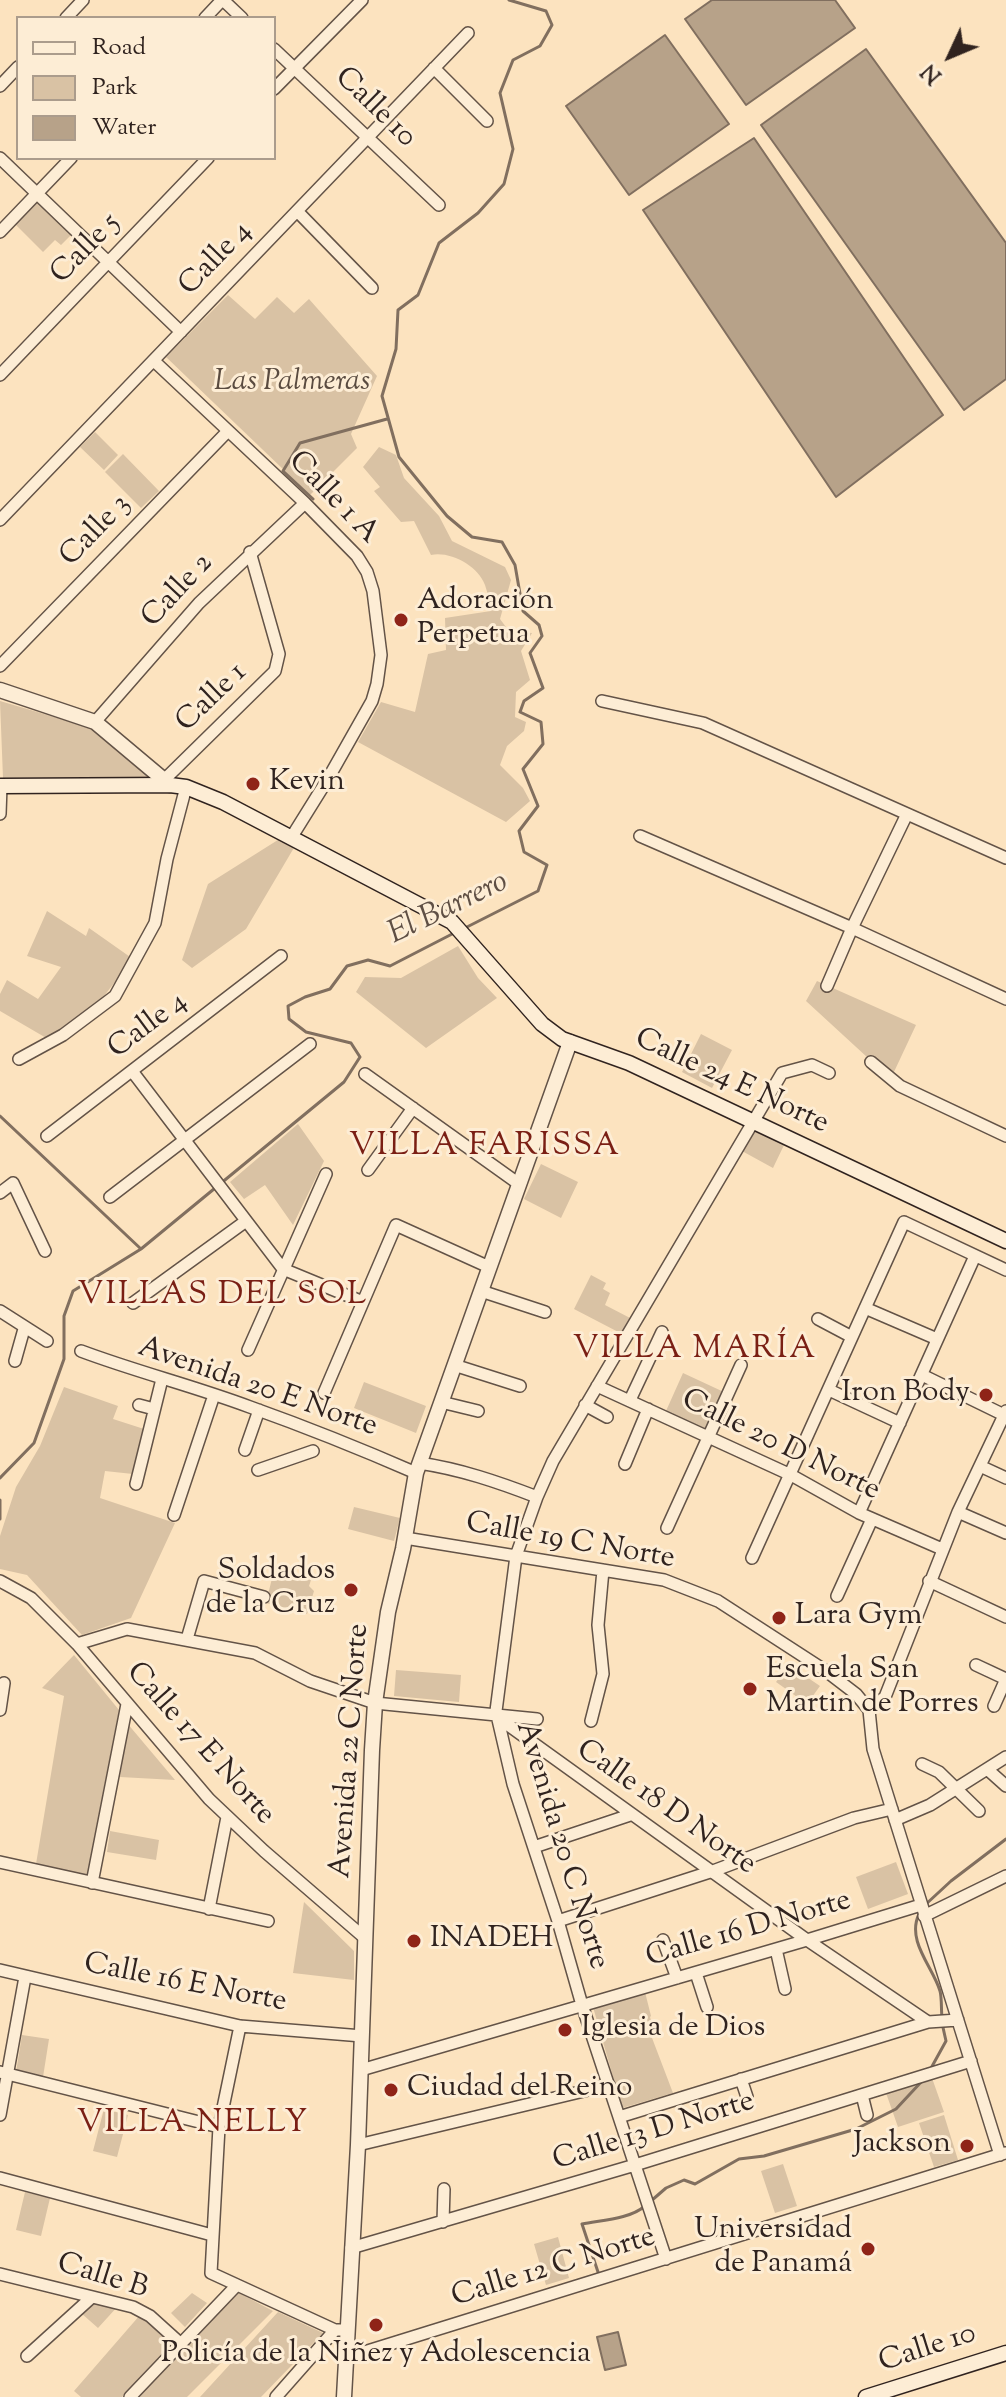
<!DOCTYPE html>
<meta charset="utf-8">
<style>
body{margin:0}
#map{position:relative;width:1006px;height:2397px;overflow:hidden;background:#fce3bf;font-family:"Sorts Mill Goudy",serif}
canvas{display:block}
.legend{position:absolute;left:16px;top:16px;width:260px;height:144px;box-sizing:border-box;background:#fdedd5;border:2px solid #ab9c8c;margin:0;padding:10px 14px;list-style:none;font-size:24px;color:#30231f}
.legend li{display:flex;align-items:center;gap:16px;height:40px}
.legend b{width:40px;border:2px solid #ab9c8c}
.north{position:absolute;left:910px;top:16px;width:80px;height:80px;-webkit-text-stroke:6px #fdedd5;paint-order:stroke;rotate:226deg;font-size:22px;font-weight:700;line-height:32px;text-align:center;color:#30231f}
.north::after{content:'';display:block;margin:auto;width:28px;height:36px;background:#30231f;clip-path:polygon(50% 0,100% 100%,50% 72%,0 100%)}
</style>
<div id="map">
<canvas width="1006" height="2397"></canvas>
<ul class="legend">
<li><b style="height:10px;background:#fdedd5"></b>Road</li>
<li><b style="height:22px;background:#d9c2a4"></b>Park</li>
<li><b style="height:22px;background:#b7a289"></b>Water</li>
</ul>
<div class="north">N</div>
</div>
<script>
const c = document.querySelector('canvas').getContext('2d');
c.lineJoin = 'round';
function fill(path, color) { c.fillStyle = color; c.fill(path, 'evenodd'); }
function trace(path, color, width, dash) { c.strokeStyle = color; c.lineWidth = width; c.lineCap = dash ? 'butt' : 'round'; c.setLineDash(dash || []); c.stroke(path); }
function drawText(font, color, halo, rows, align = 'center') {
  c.font = font + ' "Sorts Mill Goudy",serif'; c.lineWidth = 6; c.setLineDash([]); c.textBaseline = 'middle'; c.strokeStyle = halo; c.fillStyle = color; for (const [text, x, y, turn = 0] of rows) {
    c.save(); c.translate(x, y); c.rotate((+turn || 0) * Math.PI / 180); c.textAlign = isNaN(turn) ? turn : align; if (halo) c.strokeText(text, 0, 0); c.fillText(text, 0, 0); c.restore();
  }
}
fill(new Path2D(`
 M36,199L71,235L61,245L55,240L43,252L13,222Z
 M228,295L255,319L277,297L294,313L309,299L377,376L351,434L357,448L310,495L166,357Z
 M95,432L118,455L104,470L80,447Z
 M379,447L396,455L404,478L439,516L452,541L505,567L511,580L500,619L509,631L532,633L521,651L530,680L516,692L515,717L526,722L524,731L507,746L500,765L523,788L530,801L506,822L358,742L381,702L415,712L428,654L446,650L445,618L491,611C489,603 488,593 485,585C478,566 451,551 431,555L414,521L401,522L374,491L380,487L363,467Z
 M123,454L159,491L141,508L105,472Z
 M0,701L95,729L157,779L3,778Z
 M281,838L295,846L246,929L192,968L182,960L208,884Z
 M47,911L86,936L89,928L133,959L100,1001L48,1039L0,1011V994L7,980L38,999L61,967L27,956Z
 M458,946L478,978L497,998L426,1048L356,992L365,977L401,978Z
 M817,981L916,1025L893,1074L880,1069L806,1001Z
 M701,1034L732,1050L712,1088L682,1072Z
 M298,1124L324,1161L293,1225L265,1185L244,1199L230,1182Z
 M756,1127L785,1143L773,1168L742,1151Z
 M541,1164L578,1182L561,1218L524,1199Z
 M591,1275L606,1283L603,1289L610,1293L605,1305L632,1319L624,1335L574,1309Z
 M683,1373L726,1393L709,1430L666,1411Z
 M364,1382L426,1406L416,1433L354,1408Z
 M64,1387L118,1406L113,1419L144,1429L133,1474L105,1471L100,1498L175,1523L131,1618L82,1635L27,1575L0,1569V1536L16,1487L40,1446Z
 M354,1507L400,1518L394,1541L348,1529Z
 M274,1570L312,1577L309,1586L314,1591L307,1614L266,1603Z
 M74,1655L119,1710L87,1875L36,1864L64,1696L42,1688Z
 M789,1665L820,1686L807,1704L776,1682Z
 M396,1670L461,1675L459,1702L394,1696Z
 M127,1723L175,1780L120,1777Z
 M110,1831L159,1840L156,1860L107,1852Z
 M896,1862L908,1894L868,1909L856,1877Z
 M304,1902L354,1951V1980L293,1973Z
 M645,1992L651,2016L650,2017L653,2028L649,2030L673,2093L622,2108L593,2007Z
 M22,2035L49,2039L43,2077L16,2072Z
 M932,2078L944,2112L898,2127L886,2093Z
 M104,2109L128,2115L117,2157L93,2151Z
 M944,2115L958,2160L934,2167L919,2123Z
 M783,2164L797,2206L775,2213L761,2171Z
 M25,2192L50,2198L41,2236L16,2230Z
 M558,2237L569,2278L546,2285L534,2244Z
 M192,2293L207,2303L185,2327L171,2313Z
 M239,2293L273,2311L187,2397H137Z
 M95,2299L118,2306L98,2328L81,2313Z
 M278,2312L323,2333L261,2397H200Z
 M140,2315L149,2319L174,2343L122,2397H81L74,2391Z`), '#d9c2a4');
const water = new Path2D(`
 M712,0H835L855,28L746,105L685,19Z
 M665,35L729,124L629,195L566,106Z
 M866,49L1006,243V379L964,410L761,125Z
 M754,138L943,415L836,497L643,210Z
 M618,2332L626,2365L605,2370L597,2337Z`);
fill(water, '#b7a289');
trace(water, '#816f5f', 2);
trace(new Path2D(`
 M313,499L283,471L300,443L387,419
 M463,929L538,891L547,865L524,852L519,831L538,806L523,769L543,744L541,722L520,712L524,701L543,688L530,653L542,636L539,625L523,611L515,565L502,542L472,537L447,516L399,457L382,396L396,349L398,310L418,295L439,243L478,213L504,184L513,149L500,93L513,60L540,46L552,25L546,11L509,0
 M0,1116L141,1249
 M0,1478L34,1443L64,1359V1316L73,1291L141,1249L344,1082L360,1057L351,1043L306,1032L289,1019L288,1006L305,997L330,989L347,966L368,960L390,966L456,932
 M0,1500V1519
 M925,1905L951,1881L1006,1839
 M919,1914C906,1941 933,1967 940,1991C942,1999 941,2009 942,2017
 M930,2070L946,2041L942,2023
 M651,2201L666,2188L684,2180L695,2184L739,2159L764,2156L856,2129L896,2109L923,2080
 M599,2275L582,2224C602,2220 630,2219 645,2206`), '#816f5f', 3);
const minor = new Path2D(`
 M223,0L242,18
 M66,18L83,0
 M205,18L222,0
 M274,49L439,205
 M434,68L487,121
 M0,86L18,67
 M274,89L362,0
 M0,158L181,332
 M297,211L372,288
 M0,232L71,158
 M154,361L305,503L357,556L367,572L373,591L381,655L377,684L372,701L329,777L291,838
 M0,375L208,158
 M0,520L468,33
 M0,666L228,431
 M602,701L703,723L1006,858
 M95,722L199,603L305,503
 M164,780L275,671L279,654L250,552
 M0,814L1,786
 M640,836L852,928L1006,999
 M827,986L852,928L907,814
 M19,1059L63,1035L115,996L155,923L167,859L186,787
 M871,1062L900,1086L1006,1136
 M132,1071L283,1269L363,1302
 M365,1074L519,1184
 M47,1136L281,956
 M368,1170L413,1108
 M0,1193L13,1183L45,1251
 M110,1197L310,1044
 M481,1291L545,1312
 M133,1303L246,1221
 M865,1308L937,1339
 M0,1311L47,1341
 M818,1319L852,1337
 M248,1350L326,1174
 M81,1351C137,1372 194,1386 250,1407C306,1427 361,1449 416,1473
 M15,1361L24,1329
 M454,1365L520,1386
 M922,1375L1004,1415
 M597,1386L791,1475L859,1513L942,1549
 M829,1390L900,1423
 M324,1393L396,1225L489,1267
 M630,1400L662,1332
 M441,1402L478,1411
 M139,1405L154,1409
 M585,1405L607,1417
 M245,1450L259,1410
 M419,1463C460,1469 498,1482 537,1497
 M625,1464L648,1409
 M980,1466L1006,1478
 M258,1470L313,1451
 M136,1484L162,1379
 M958,1512L1006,1533
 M859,1513L975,1256
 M174,1515L214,1395
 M667,1528L741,1365
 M405,1538L664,1580L718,1601L826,1671L856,1694L869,1710L873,1749L1000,2155
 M752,1558L904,1222L1006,1270
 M0,1581L31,1598L77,1644L209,1799L264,1851L366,1939
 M929,1581L1006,1617
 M837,1596L872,1519
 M187,1639L204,1581L264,1597
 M77,1644L127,1629L255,1653L310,1681L375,1703L537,1719
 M976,1665L1006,1679
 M994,1706L1006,1679
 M0,1710L4,1683
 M869,1710L885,1697L958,1512L1006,1411
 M497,1717L807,1940L928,2022
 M591,1721L603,1674L598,1625L603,1570
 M922,1764L939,1772L979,1811
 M987,1769L1006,1786
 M895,1820L930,1805L1006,1757
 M534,1847L630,1815
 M0,1862L268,1921
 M92,1883L127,1704
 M209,1909L227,1817
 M924,1916L1006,1876
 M558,1921L713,1871L854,1818L892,1809
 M663,1940L677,1978
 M776,1949L785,1989
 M0,1970L240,2026L362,2036
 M696,1973L707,2007
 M240,2026L219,2127L211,2273L335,2330H346
 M361,2070L807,1940L921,1905
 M0,2072L219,2127
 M741,2079L747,2097
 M862,2095L867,2115
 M0,2115L25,1977
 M619,2117L928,2022L958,2020
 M358,2145L609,2085
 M0,2178L212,2235
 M443,2222L444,2189
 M351,2248L635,2165L971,2061
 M666,2259L582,2005L558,1921L513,1784L496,1711L516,1556L537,1497L553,1461L782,1073L812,1065L829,1073
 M0,2274L133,2307L150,2316L181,2344
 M27,2356L92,2297
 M345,2358L1005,2153
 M130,2397L237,2285
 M276,2397L335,2330`);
const tertiary = new Path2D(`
 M0,690L95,722L170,785
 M344,2397L358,2145L372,1750L375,1703L388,1612L403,1549L416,1473L570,1042`);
const secondary = new Path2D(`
 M0,786L170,785L186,787L223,802L452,922L542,1024L562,1039L629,1063L1006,1241
 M866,2397L1006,2353`);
trace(minor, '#635347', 14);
trace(tertiary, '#635347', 17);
trace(secondary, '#30231f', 17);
trace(minor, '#fdedd5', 11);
trace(tertiary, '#fdedd5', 14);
trace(secondary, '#fdedd5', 14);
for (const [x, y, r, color] of [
 [401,620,8,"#8f2418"],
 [253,784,8,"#8f2418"],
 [986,1395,8,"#8f2418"],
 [351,1590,8,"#8f2418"],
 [779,1618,8,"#8f2418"],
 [750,1689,8,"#8f2418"],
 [414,1941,8,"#8f2418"],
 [565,2030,8,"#8f2418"],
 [391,2090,8,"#8f2418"],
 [967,2146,8,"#8f2418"],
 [868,2249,8,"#8f2418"],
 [376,2325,8,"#8f2418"]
]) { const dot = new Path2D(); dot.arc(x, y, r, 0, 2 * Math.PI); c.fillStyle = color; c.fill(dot); trace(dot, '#fdedd5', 3); }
drawText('30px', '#30231f', '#fdedd5', [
 ["Calle 10",374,109,44],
 ["Calle 5",87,250,-46],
 ["Calle 4",217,260,-46],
 ["Calle 1 A",332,499,46],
 ["Calle 3",97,532,-46],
 ["Calle 2",179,592,-47],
 ["Calle 1",213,699,-44],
 ["Calle 4",149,1027,-37],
 ["Calle 24 E Norte",731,1083,25],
 ["Avenida 20 E Norte",257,1389,19],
 ["Calle 20 D Norte",780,1447,26],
 ["Calle 19 C Norte",570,1543,10],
 ["Calle 17 E Norte",199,1745,48],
 ["Avenida 22 C Norte",352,1751,-86],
 ["Calle 18 D Norte",665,1809,35],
 ["Avenida 20 C Norte",560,1846,73],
 ["Calle 16 D Norte",749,1931,-16],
 ["Calle 16 E Norte",185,1985,11],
 ["Calle 13 D Norte",654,2133,-17],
 ["Calle 12 C Norte",554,2269,-17],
 ["Calle B",102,2278,17],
 ["Calle 10",928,2350,-18]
]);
drawText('italic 30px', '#5a4b40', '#fdedd5', [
 ["Las Palmeras",292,384]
]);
drawText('30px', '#30231f', '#fdedd5', [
 ["Adoración",417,603],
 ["Perpetua",417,637],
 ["Kevin",269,784],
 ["Iron Body",970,1395,"right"],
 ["Soldados",335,1573,"right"],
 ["de la Cruz",335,1607,"right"],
 ["Lara Gym",795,1618],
 ["Escuela San",766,1672],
 ["Martin de Porres",766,1706],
 ["INADEH",430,1941],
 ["Iglesia de Dios",581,2030],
 ["Ciudad del Reino",407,2090],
 ["Jackson",951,2146,"right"],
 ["Universidad",852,2232,"right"],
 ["de Panamá",852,2266,"right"],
 ["Policía de la Niñez y Adolescencia",376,2356,"center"]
], 'left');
drawText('italic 32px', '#5f4f44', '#fdedd5', [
 ["El Barrero",449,910,-26]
]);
c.letterSpacing = '2px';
drawText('32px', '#7a1f14', '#fdedd5', [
 ["VILLA FARISSA",485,1149],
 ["VILLAS DEL SOL",223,1298],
 ["VILLA MARÍA",695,1352],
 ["VILLA NELLY",193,2126]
]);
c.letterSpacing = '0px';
</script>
